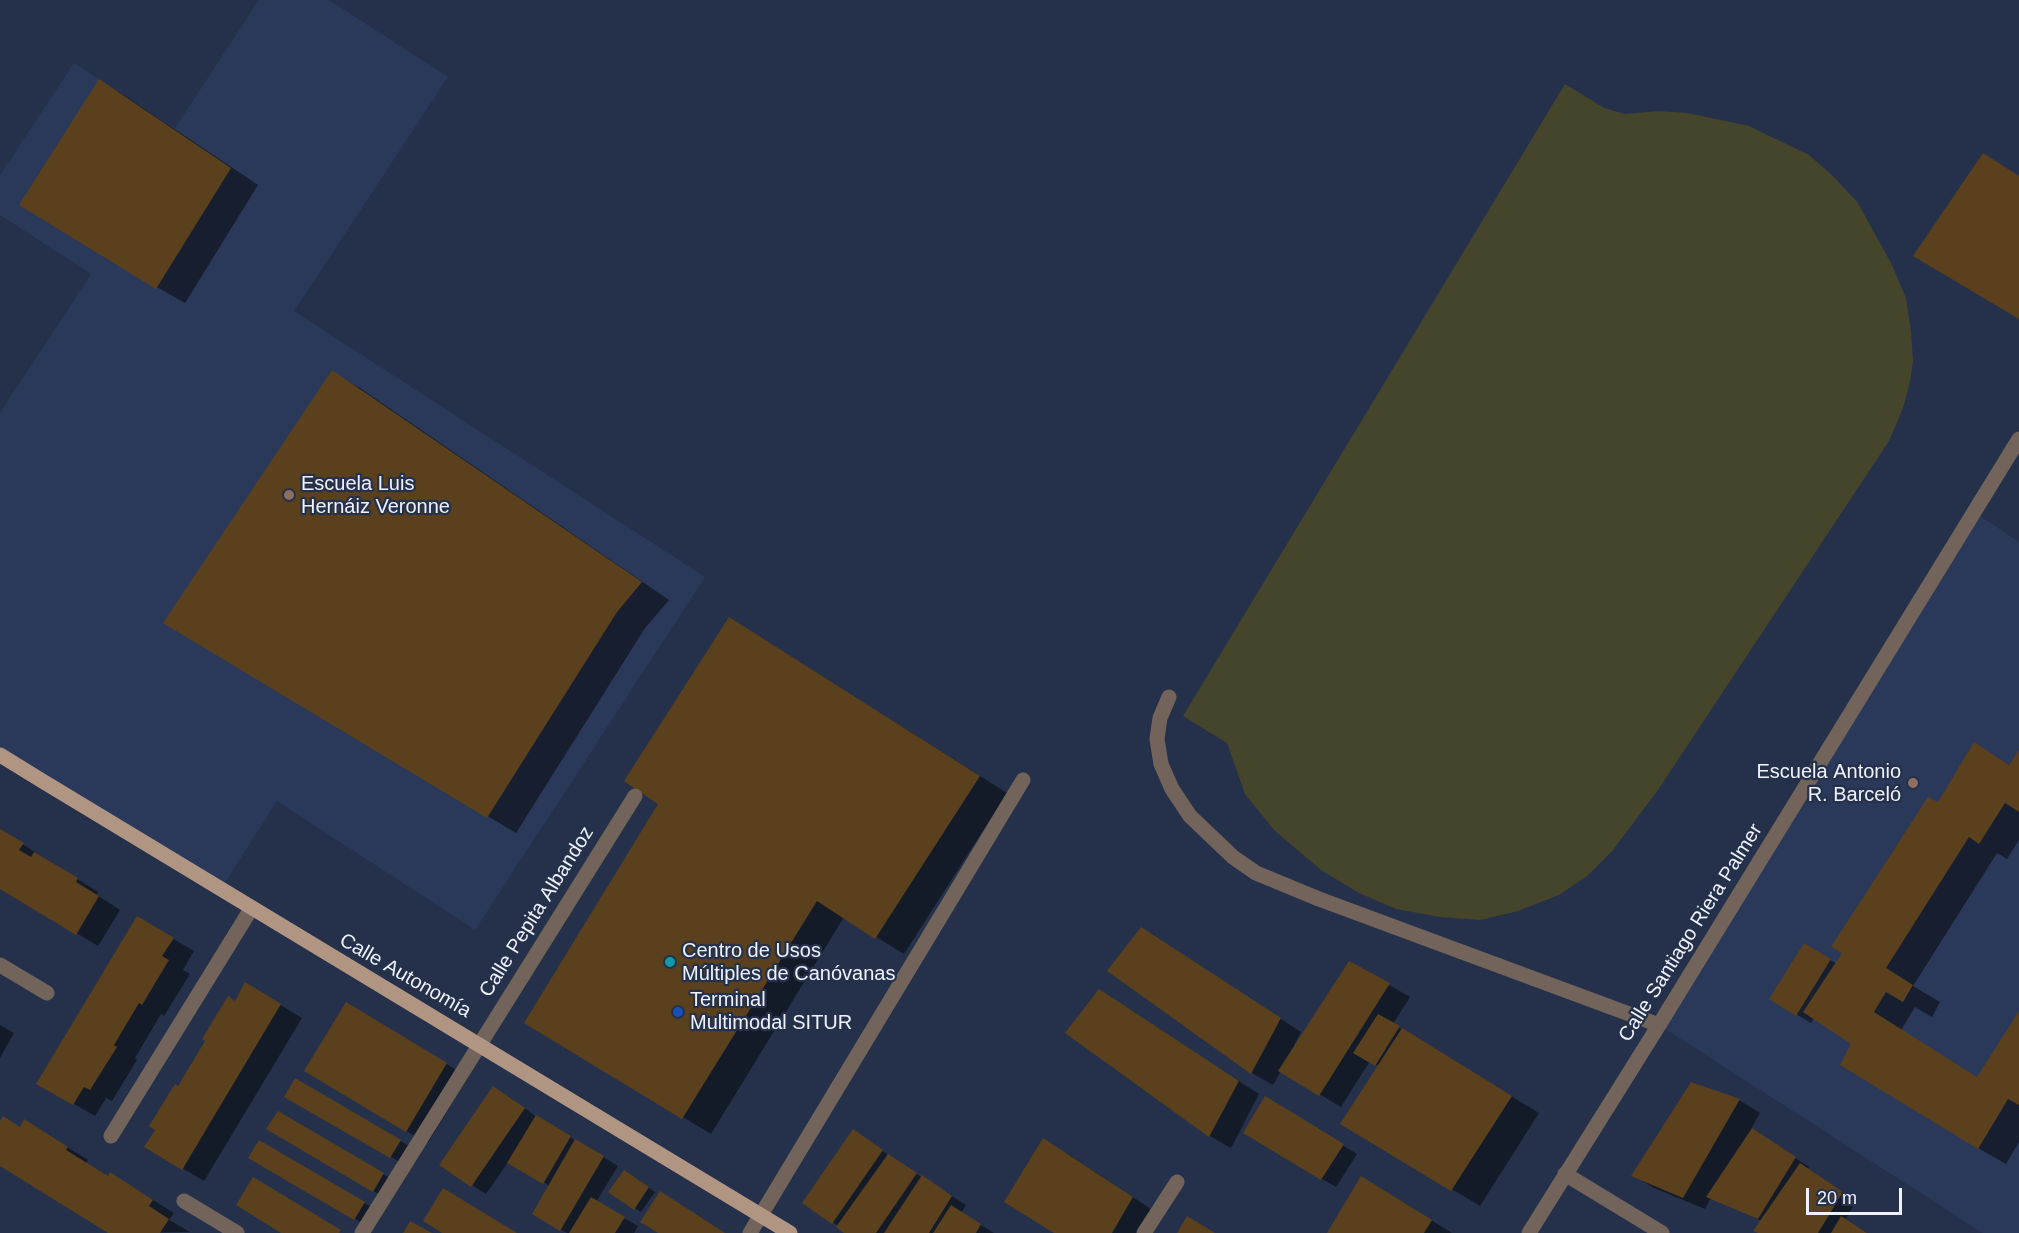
<!DOCTYPE html>
<meta charset="utf-8">
<style>
body{margin:0}
#map{position:relative;width:2019px;height:1233px;overflow:hidden;background:#25314b;font-family:Helvetica,sans-serif}
canvas{display:block}
.scale{position:absolute;left:1806px;top:1188px;width:96px;height:27px;box-sizing:border-box;border:3px solid #edf2fc;border-top:0;padding-left:8px;font-size:18px;line-height:21px;white-space:nowrap;color:#edf2fc;-webkit-text-stroke:4px #25314b;paint-order:stroke}
</style>
<div id="map">
<canvas width="2019" height="1233"></canvas>
<div class="scale">20 m</div>
</div>
<script>
const c = document.querySelector('canvas').getContext('2d');
c.lineJoin = 'round';
function fill(path, color) { c.fillStyle = color; c.fill(path, 'evenodd'); }
function trace(path, color, width, dash) { c.strokeStyle = color; c.lineWidth = width; c.lineCap = dash ? 'butt' : 'round'; c.setLineDash(dash || []); c.stroke(path); }
function drawText(font, color, halo, rows, align = 'center') {
  c.font = font + ' Helvetica,sans-serif'; c.lineWidth = 4.5; c.setLineDash([]); c.textBaseline = 'middle'; c.strokeStyle = halo; c.fillStyle = color; for (const [text, x, y, turn = 0] of rows) {
    c.save(); c.translate(x, y); c.rotate((+turn || 0) * Math.PI / 180); c.textAlign = isNaN(turn) ? turn : align; if (halo) c.strokeText(text, 0, 0); c.fillText(text, 0, 0); c.restore();
  }
}
fill(new Path2D(`
 M259,0H329L448,77L294,311L705,577L475,930L277,801L220,890L0,748V413L91,274L0,215V175L74,63L175,128Z
 M1974,512L2019,542V1233H1983L1659,1025Z`), '#2a3959');
fill(new Path2D(`
 M1565,84L1604,108L1625,114L1659,111L1688,113L1749,126L1809,155L1834,177L1858,203L1892,265L1906,298L1911,332L1913,361L1910,382L1903,408L1889,441L1658,790L1613,850L1587,876L1559,895L1518,911L1480,920L1440,917L1396,909L1359,893L1321,870L1274,830L1245,794L1227,743L1183,716Z`), '#44452a');
fill(new Path2D(`
 M100,81L127,97L258,185L185,303L157,287Z
 M332,372L360,388L669,600L645,628L516,833L165,623Z
 M757,635L1007,793L904,954L844,917L711,1134L526,1022L660,804Z
 M1974,745L2011,766L2019,753V840L2007,859L1997,853L1913,986L1940,1002L1932,1017L1915,1007L1901,1030L1978,1078L2019,1014V1142L2006,1164L1978,1148L1853,1044L1814,1018L1811,1023L1771,999L1805,945L1837,964Z
 M0,830L98,892L97,895L120,910L98,946L0,887Z
 M138,918L194,951L183,970L190,974L164,1016L161,1014L135,1058L137,1060L112,1101L106,1098L95,1116L38,1083Z
 M1141,929L1301,1032L1294,1045L1296,1046L1389,985L1410,997L1393,1024L1539,1113L1480,1206L1342,1123L1379,1066L1370,1061L1341,1107L1281,1071L1273,1085L1252,1073L1109,971Z
 M267,997L302,1018L204,1181L146,1147L178,1088Z
 M1120,1004L1259,1094L1231,1148L1210,1136L1067,1033Z
 M368,1016L468,1077L428,1143L406,1131Z
 M0,1025L14,1033L0,1058Z
 M295,1080L414,1149L405,1165L286,1096Z
 M1691,1084L1739,1100L1760,1113L1751,1129L1809,1167L1808,1169L1856,1201L1845,1220L1867,1233H1759L1762,1221L1711,1198L1705,1209L1654,1188L1633,1175Z
 M508,1096L538,1118L618,1166L596,1202L638,1226L634,1233H567L534,1214L550,1186L508,1162L486,1194L441,1165Z
 M1279,1106L1357,1154L1336,1187L1245,1133Z
 M278,1113L397,1182L387,1199L268,1129Z
 M0,1124L46,1134L88,1160L86,1163L109,1177L132,1187L174,1213L169,1220L190,1232L111,1233L0,1164Z
 M868,1140L896,1161L966,1205L961,1213L994,1233H847L833,1222Z
 M260,1142L378,1211L369,1227L250,1157Z
 M1065,1152L1154,1211L1141,1233H1056Z
 M631,1175L655,1192L641,1212L635,1208Z
 M1383,1190L1452,1233H1329Z`), '#0007');
fill(new Path2D(`
 M99,79L231,168L156,289L19,205Z
 M1983,153L2019,176V319L1913,256Z
 M332,370L642,582L617,612L487,818L163,623Z
 M729,617L980,776L875,939L817,901L682,1119L524,1023L658,804L624,781Z
 M1974,742L2009,765L2019,750V812L2005,803L1979,844L1969,837L1886,968L1913,985L1903,1002L1886,992L1874,1012L1977,1077L2019,1011V1105L2008,1099L1978,1149L1840,1065L1851,1044L1803,1012L1842,953L1831,947L1928,797L1938,802Z
 M0,829L24,843L19,850L31,857L34,852L78,878L76,882L99,896L76,935L0,889Z
 M137,916L174,938L162,956L169,960L142,1005L139,1003L114,1045L117,1047L90,1090L84,1087L73,1105L36,1084Z
 M1141,927L1281,1018L1251,1074L1107,971Z
 M1804,943L1831,959L1796,1016L1769,999Z
 M1349,961L1390,983L1319,1096L1278,1071Z
 M245,982L281,1004L182,1170L144,1147L155,1130L149,1126L175,1084L178,1086L205,1041L202,1039L228,996L235,1001Z
 M1099,989L1239,1081L1209,1137L1065,1033Z
 M346,1002L447,1063L406,1132L304,1071Z
 M1378,1014L1400,1026L1375,1066L1353,1053Z
 M1402,1028L1512,1096L1451,1191L1340,1124Z
 M295,1078L401,1140L390,1158L284,1097Z
 M1691,1082L1740,1099L1683,1198L1631,1176Z
 M493,1086L525,1108L471,1187L439,1165Z
 M1265,1096L1344,1144L1321,1180L1243,1133Z
 M278,1111L384,1173L373,1192L266,1129Z
 M536,1115L571,1136L543,1184L507,1163Z
 M3,1116L20,1127L24,1119L68,1147L66,1150L108,1176L110,1172L153,1200L149,1206L169,1219L160,1233H108L0,1166V1121Z
 M1752,1128L1796,1157L1758,1219L1706,1197Z
 M853,1129L883,1150L832,1224L802,1203Z
 M1043,1138L1133,1197L1112,1233H1054L1004,1202Z
 M575,1139L604,1156L560,1231L532,1214Z
 M259,1140L365,1202L354,1220L248,1158Z
 M888,1154L917,1173L876,1233H844L836,1227Z
 M1800,1163L1843,1192L1818,1233H1758L1753,1231Z
 M624,1170L649,1187L634,1210L608,1192Z
 M922,1175L952,1196L929,1233H884Z
 M1361,1176L1432,1220L1424,1233H1327Z
 M253,1177L341,1230L339,1233H281L236,1205Z
 M443,1188L517,1233H442L423,1221Z
 M660,1191L725,1233H658L640,1222Z
 M591,1197L625,1217L615,1233H569Z
 M951,1205L981,1224L976,1233H933Z
 M1187,1216L1215,1233H1177Z
 M1841,1216L1867,1233H1831Z
 M410,1221L432,1233H403Z`), '#5a401c');
trace(new Path2D(`
 M1169,697L1160,718L1157,739L1161,764L1172,789L1190,816L1233,857L1256,873L1319,899L1659,1025
 M0,965L47,993
 M111,1136L251,909
 M1565,1174L1662,1233
 M184,1201L237,1233
 M362,1233L635,796
 M750,1233L1023,780
 M1144,1233L1177,1182
 M1529,1233L1659,1025L2019,439`), '#72645b', 15);
trace(new Path2D(`
 M0,755C262,916 527,1072 790,1233`), '#b19583', 15);
for (const [x, y, r, color] of [
 [289,495,6,"#8d6e63"],
 [1913,783,6,"#8d6e63"],
 [670,962,6,"#0f9aa8"],
 [678,1012,6,"#1a4fb4"]
]) { const dot = new Path2D(); dot.arc(x, y, r, 0, 2 * Math.PI); c.fillStyle = color; c.fill(dot); trace(dot, '#25314b', 2); }
drawText('20px', '#edf2fc', '#25314b', [
 ["Escuela Luis",301,484],
 ["Hernáiz Veronne",301,507],
 ["Escuela Antonio",1901,772,"right"],
 ["R. Barceló",1901,795,"right"],
 ["Centro de Usos",682,951],
 ["Múltiples de Canóvanas",682,974],
 ["Terminal",690,1000],
 ["Multimodal SITUR",690,1023]
], 'left');
drawText('20px', '#edf2fc', '#25314b', [
 ["Calle Pepita Albandoz",537,912,-58],
 ["Calle Santiago Riera Palmer",1691,933,-58],
 ["Calle Autonomía",405,976,30]
]);
</script>
